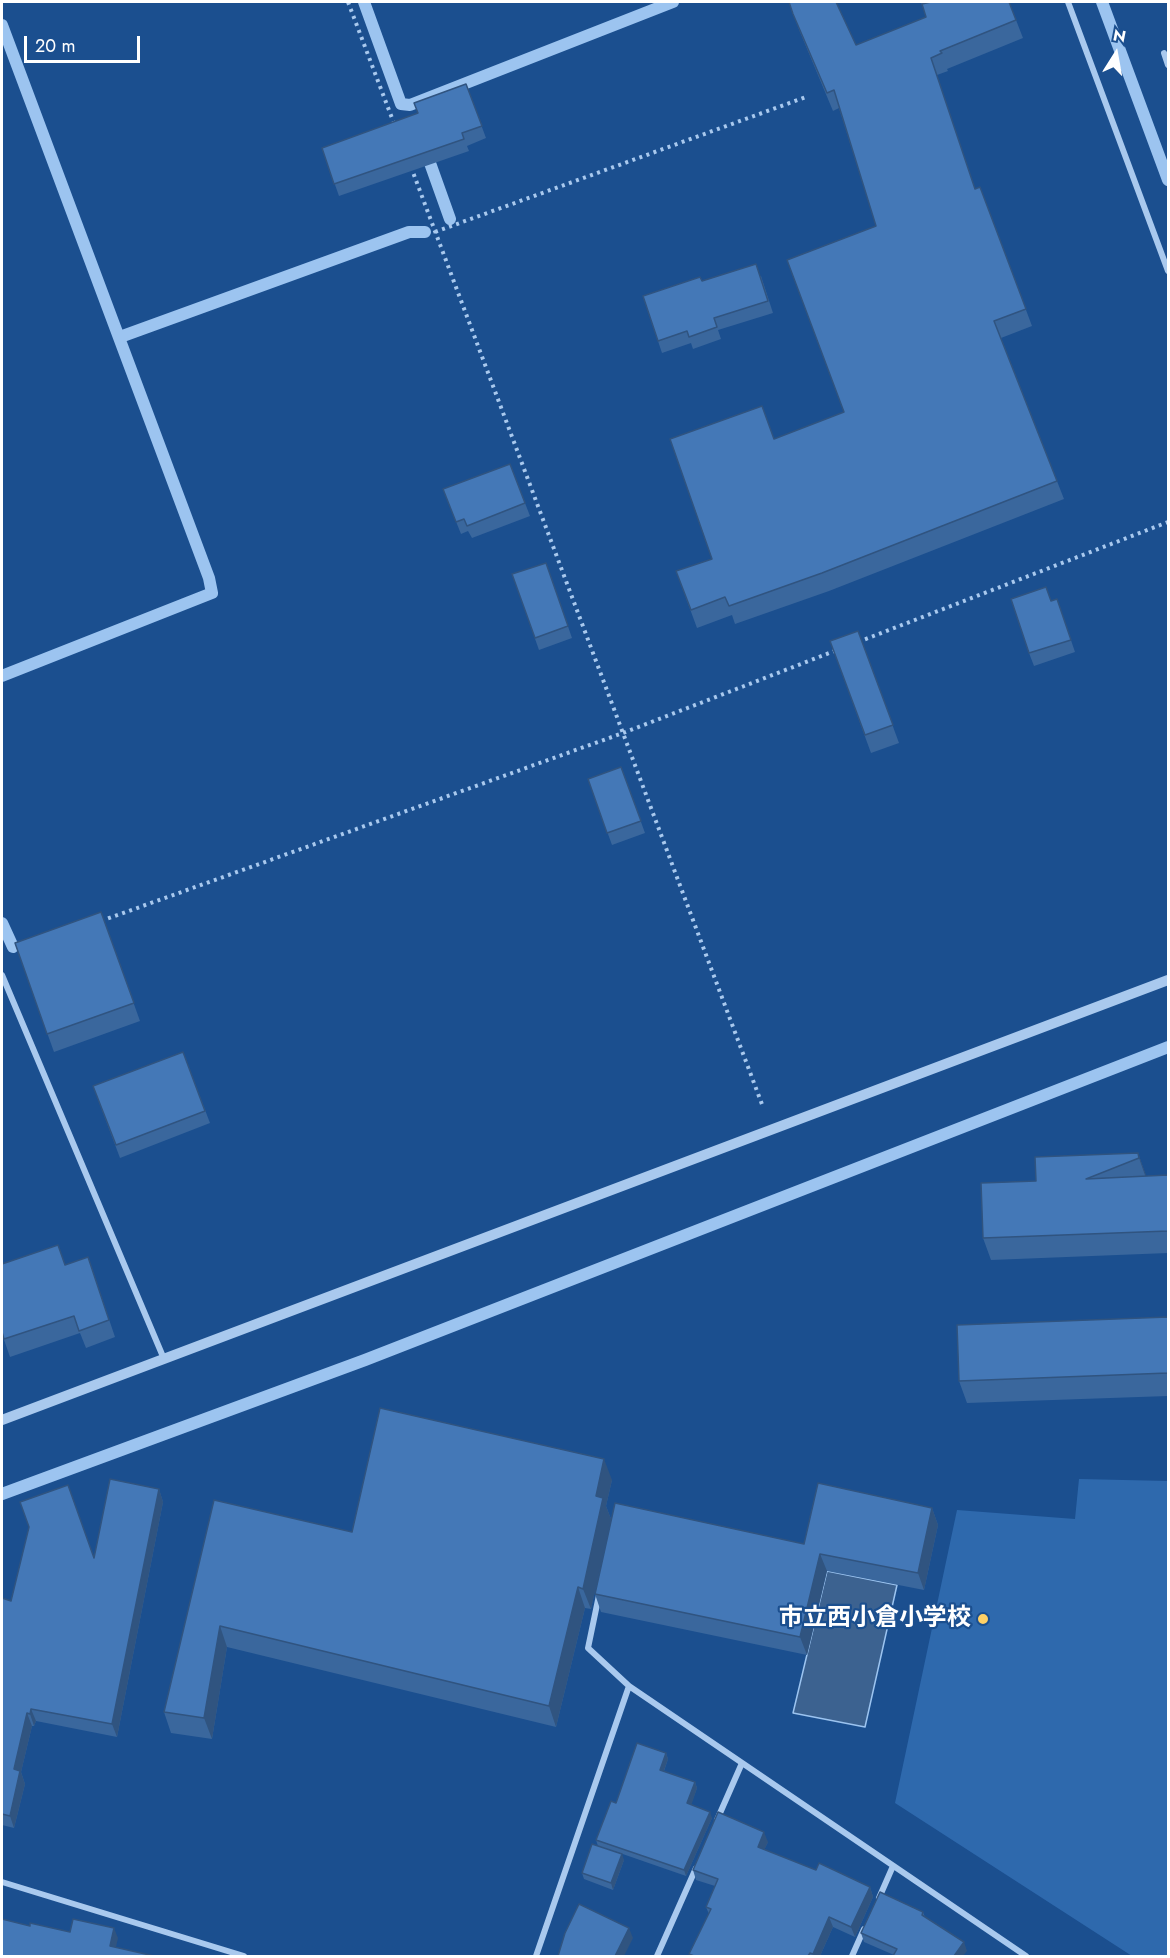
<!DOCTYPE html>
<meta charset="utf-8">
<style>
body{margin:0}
#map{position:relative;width:1170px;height:1958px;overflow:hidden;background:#1b4f8f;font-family:Jost,sans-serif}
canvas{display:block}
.frame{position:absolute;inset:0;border:3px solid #fff;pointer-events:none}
.north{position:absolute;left:1086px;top:24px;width:60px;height:60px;-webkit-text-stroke:4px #1b4f8f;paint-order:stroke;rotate:11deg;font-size:16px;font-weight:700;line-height:24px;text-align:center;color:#fff}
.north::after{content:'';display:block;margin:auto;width:21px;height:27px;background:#fff;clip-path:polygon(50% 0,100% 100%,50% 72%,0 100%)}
.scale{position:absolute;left:24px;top:36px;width:116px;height:27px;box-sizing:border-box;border:3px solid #fff;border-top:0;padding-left:8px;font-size:18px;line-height:21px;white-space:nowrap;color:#fff;-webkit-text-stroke:4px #1b4f8f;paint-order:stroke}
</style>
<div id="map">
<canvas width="1170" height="1958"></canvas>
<div class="frame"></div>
<div class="north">N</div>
<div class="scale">20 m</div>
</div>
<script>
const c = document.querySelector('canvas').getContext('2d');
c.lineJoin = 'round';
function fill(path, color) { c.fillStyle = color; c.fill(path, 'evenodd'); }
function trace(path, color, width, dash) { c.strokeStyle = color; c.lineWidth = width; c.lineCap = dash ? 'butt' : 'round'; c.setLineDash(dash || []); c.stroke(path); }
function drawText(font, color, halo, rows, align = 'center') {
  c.font = font + ' Jost,"Noto Sans JP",sans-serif'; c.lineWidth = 4.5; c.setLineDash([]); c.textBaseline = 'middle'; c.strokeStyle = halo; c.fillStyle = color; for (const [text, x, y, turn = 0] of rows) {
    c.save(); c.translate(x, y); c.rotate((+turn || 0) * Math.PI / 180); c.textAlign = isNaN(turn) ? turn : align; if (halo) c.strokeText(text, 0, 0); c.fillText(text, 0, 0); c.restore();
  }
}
fill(new Path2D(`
 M1079,1479L1168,1481V1956H1132L895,1803L957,1510L1075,1519Z`), '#2e69ad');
const water = new Path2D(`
 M827,1571L897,1585L865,1727L793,1713Z`);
fill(water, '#3c6290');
trace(water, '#9cc4f0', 1.5);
trace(new Path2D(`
 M364,2L401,104L410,105L673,2
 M1102,2L1168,180
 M2,25L209,578L212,593L2,676
 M425,149L450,219
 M120,337L409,232H425
 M2,923L13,947
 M2,1494L365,1360L1168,1047`), '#9cc4f0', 12);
trace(new Path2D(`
 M348,2L395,126
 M411,167L763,1107
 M435,232L806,97
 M858,642L1168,522
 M101,921L623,733L837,650`), '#a9c9ee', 4, [3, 4.5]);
trace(new Path2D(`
 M1068,2L1168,271
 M1164,53L1168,65
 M2,975L164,1359
 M599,1595L588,1648L629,1686L1026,1956
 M717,1820L742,1763
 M2,1882L244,1956
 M879,1898L893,1866
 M536,1956L629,1686
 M657,1956L696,1868
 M852,1956L864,1929`), '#a9c9ee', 6);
trace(new Path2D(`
 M2,1420L1168,980`), '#a9c9ee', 10);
fill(new Path2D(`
 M921,2H1009L1023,38L947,69L948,71L937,75L975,189L980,187L1032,326L1001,338L1064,499L829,591L735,624L732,615L697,628L676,571L712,559L774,439L844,412L876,226L839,108L833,111L800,32L793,14L856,45L926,17Z
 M466,84L486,138L467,146L469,151L339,196L322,148L418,113Z
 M761,276L773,313L718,330L721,339L693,349L691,343L662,353L658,341L702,281Z
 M510,464L530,516L472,538L468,531L461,534L443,489Z
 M546,563L572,638L539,650L512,574Z
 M1057,599L1075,652L1034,666L1029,653L1051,601Z
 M858,631L899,743L871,753L830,641Z
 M621,767L645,833L612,845L588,779Z
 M101,912L140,1021L54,1052L15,943Z
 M183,1052L210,1123L120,1158L93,1086Z
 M1138,1153L1146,1176L1168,1175V1253L991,1260L983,1238L1036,1181Z
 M88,1257L115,1337L86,1348L80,1333L10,1357L2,1334V1264L65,1265Z
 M1168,1317V1396L967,1403L959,1381Z
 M612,1480L606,1506L611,1519L591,1609L585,1608L556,1727L227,1647L212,1739L171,1733L164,1712L214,1500L352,1532Z
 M159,1489L163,1502L117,1737L36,1721L34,1726H32L21,1772L25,1784L14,1828L2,1825V1598L11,1601L94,1558Z
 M932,1508L938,1525L924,1590L827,1571L807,1655L601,1612L595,1594L804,1544Z
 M666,1753L668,1759L664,1771L695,1782L697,1788L691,1804L712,1818L686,1876L614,1851L624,1860L613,1890L584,1879L582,1873L598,1846L596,1840L616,1803Z
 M768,1842L764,1850L816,1870L870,1887L873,1897L855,1937L833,1927L820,1956H690L689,1954L709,1914L706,1907L715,1886L696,1880L693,1870Z
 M923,1912L925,1917L967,1951L894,1955L864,1942L861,1933Z`), '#3a679d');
fill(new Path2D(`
 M1138,1153L1146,1175L1147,1181L1139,1158Z
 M604,1459L612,1480L606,1506L611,1519L591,1609L583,1589L596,1496Z
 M159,1489L163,1502L117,1737L112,1724Z
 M932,1508L938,1525L924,1590L918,1573Z
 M820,1554L827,1571L807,1655L800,1637Z
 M578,1587L585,1608L556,1727L549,1706Z
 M220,1626L227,1647L212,1739L204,1718Z
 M31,1709L36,1721L34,1726L30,1714Z
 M27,1713L32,1726L21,1772L25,1784L14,1828L10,1816L14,1769Z
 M666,1753L668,1759L662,1776L660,1770Z
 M695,1782L697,1788L690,1809L687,1803Z
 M710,1812L712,1818L686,1876L684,1870Z
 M764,1832L768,1842L761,1857L758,1847Z
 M622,1854L624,1860L613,1890L611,1883Z
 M870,1887L873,1897L855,1937L851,1927Z
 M829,1917L833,1927L820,1956H814L813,1954Z
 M114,1928L118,1938L114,1956L110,1946Z
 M629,1928L633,1938L624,1956H615Z
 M964,1942L967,1951L963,1956H954Z`), '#305480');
const building = new Path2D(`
 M789,2H836L856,45L926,17L922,4L931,2H1009L1016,20L940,51L942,53L931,58L975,189L980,187L1026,309L994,321L1057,481L822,573L729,606L725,597L691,610L676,571L712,559L670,439L762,406L774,439L844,412L787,260L876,226L834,90L827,93L793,14Z
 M466,84L482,126L462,133L464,139L334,184L322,148L418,113L414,103Z
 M756,264L768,301L714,318L717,327L689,337L687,331L658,341L643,296L700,277L702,281Z
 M510,464L525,503L467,526L464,519L456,522L443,489Z
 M546,563L568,626L535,638L512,574Z
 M1046,587L1051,601L1057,599L1071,640L1029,653L1011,599Z
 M858,631L893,725L865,735L830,641Z
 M621,767L641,821L607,833L588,779Z
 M101,912L134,1003L47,1034L15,943Z
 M183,1052L205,1111L116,1145L93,1086Z
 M1138,1153L1139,1158L1086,1179L1168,1175V1231L983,1238L981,1183L1036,1181L1035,1157Z
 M58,1245L65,1265L88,1257L109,1320L79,1331L74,1316L4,1339L2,1332V1264Z
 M1168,1317V1373L959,1381L957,1325Z
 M380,1408L604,1459L596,1496L603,1498L583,1589L578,1587L549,1706L220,1626L204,1718L164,1712L214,1500L352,1532Z
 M110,1479L159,1489L112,1724L31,1709L30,1714L27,1713L14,1769L20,1771L10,1816L2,1814V1598L11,1601L29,1527L20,1502L68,1485L94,1558Z
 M818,1483L932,1508L918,1573L820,1554L800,1637L595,1594L615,1503L804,1544Z
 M637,1743L666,1753L660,1770L695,1782L687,1803L710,1812L684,1870L596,1840L611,1801L616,1803Z
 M718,1812L764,1832L758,1847L816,1870L819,1863L870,1887L851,1927L829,1917L813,1954L810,1953L808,1956H694L689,1954L711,1909L706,1907L718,1879L693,1870Z
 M592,1844L622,1854L611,1883L582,1873Z
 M880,1892L923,1912L922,1915L964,1942L954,1956H893L897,1949L861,1933Z
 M579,1904L629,1928L615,1956H558L565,1933Z
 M2,1919L30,1926V1923L70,1932L73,1919L114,1928L110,1946L154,1956H2Z`);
fill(building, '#4478b7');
trace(building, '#305480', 1.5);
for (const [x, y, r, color] of [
 [983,1619,6,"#ffd166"]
]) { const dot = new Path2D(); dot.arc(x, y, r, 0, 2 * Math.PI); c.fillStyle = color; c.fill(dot); trace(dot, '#1b4f8f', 2); }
drawText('bold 24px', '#fff', '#1b4f8f', [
 ["市立西小倉小学校",971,1619]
], 'right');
</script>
